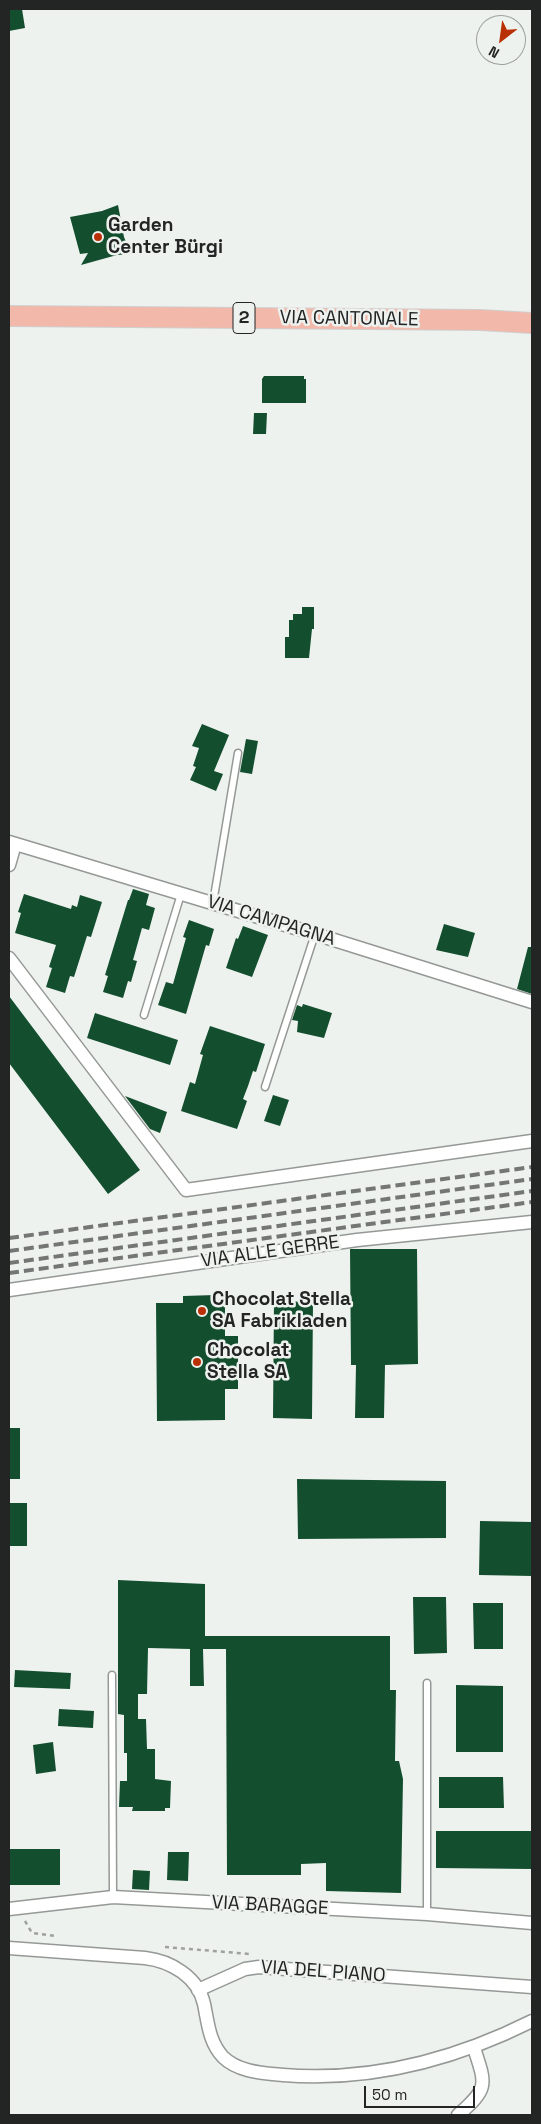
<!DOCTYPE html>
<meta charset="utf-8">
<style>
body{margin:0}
#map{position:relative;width:541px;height:2124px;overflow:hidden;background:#eef2ef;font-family:"Space Grotesk",sans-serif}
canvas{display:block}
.frame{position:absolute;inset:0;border:10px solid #232524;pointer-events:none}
.north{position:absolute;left:476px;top:15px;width:50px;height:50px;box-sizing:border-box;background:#eef2ef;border:1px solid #9da09e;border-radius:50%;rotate:210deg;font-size:14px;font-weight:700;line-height:20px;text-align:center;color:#232524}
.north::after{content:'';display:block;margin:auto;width:18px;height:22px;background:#ba3005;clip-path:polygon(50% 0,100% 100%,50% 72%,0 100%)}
.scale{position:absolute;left:364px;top:2086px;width:111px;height:22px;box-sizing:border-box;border:2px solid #232524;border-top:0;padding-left:6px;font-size:15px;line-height:18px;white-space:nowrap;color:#232524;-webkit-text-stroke:4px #eef2ef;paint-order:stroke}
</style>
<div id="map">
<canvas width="541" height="2124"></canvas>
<div class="frame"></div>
<div class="north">N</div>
<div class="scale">50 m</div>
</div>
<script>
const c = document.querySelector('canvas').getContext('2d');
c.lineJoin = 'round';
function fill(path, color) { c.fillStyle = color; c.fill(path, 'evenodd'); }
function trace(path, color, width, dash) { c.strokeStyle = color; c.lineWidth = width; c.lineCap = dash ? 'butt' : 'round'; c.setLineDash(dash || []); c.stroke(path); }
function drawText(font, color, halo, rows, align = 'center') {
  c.font = font + ' "Space Grotesk",sans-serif'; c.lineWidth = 5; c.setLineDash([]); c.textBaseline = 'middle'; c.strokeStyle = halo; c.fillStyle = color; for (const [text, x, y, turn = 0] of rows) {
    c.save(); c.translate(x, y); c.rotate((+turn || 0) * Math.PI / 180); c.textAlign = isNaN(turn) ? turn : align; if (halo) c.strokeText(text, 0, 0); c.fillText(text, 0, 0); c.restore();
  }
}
fill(new Path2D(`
 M9,9H22L25,28L9,31Z
 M118,205L124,237L131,254L117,255L81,265L88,253L80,254L70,217L102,211Z
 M264,376H304V379H306V403H262V379Z
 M254,413H267L266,434H253Z
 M302,607H314V629H312L309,658H285V637H289V620H293V614H302Z
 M202,724L229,735L214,771L223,774L216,791L190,780L196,767L193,766L199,748L192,746Z
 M246,739L258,741L252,774L240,772Z
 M133,889L149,894L146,905L155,908L149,930L142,928L133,960L137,961L131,982L128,981L123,998L103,992L108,976L105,975L128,900H129Z
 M24,894L71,909L72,905L77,907L80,895L102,902L91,937L87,936L74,977L70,976L65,993L46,987L52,968L49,967L56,945L15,933L21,913L18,912Z
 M189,920L214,929L209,946L206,945L186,1014L158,1005L166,982L173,984L186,938L183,937Z
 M444,924L475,933L468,957L436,950Z
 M243,926L268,935L252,977L226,968L236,938L238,939Z
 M528,947H532V994L517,989Z
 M9,996L140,1170L108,1194L9,1063Z
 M303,1004L332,1013L324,1038L297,1032L298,1021L292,1020L297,1005L302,1007Z
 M95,1013L178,1040L170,1065L87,1038Z
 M210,1026L265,1044L256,1072L253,1071L248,1086L243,1099L247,1101L237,1129L181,1111L190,1082L195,1084L203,1055L200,1054Z
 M273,1095L289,1100L280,1126L264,1121Z
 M125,1096L167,1112L160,1133L150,1129Z
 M350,1249H417L418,1364L385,1365L384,1418H355L356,1365H351Z
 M215,1295V1300H225V1336H238V1389H225V1420L157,1421L156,1303H183V1296Z
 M274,1301L313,1302L312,1419L273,1418Z
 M9,1428H20V1479H9Z
 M297,1479L446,1481V1538L298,1539Z
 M9,1503H27V1546H9Z
 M480,1521L532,1522V1576L479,1575Z
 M118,1580L205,1584V1636H390V1690H396L395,1761H399L403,1779L401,1893L326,1891V1863L301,1864V1875H227L226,1649H203L204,1686H190V1649L148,1648L147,1694H138V1719H146L147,1749H155V1779L171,1781L170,1808H165V1811H132L133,1807H119L120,1781H127V1753H124V1715L118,1714Z
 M413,1597H446L447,1653L414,1654Z
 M473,1603H503V1649H474Z
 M15,1670L71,1673L70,1689L14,1687Z
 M456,1685L503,1686V1752H456Z
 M59,1709L94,1711L93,1728L58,1726Z
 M53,1742L56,1771L36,1774L33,1745Z
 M439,1777H503L504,1808H439Z
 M436,1831H532V1869L436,1868Z
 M9,1849H60V1885H9Z
 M168,1852H189L188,1881L167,1880Z
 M133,1870L150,1871L149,1890L132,1889Z`), '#134f2f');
const service = new Path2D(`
 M213,903L238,753
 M144,1015L181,894
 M265,1087L315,934
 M112,1675L113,1897
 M427,1683V1914`);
const minor = new Path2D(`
 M9,842L315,934L532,1002
 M9,865L15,844
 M9,958L186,1190L532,1141
 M9,1290L357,1240L532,1222
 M9,1909L113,1897L427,1914L532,1923
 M9,1948L145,1958C171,1961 198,1977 204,2004C208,2023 209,2042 223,2057C238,2072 263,2073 283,2075C372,2082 454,2060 532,2021
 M198,1990L245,1969L259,1967L532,1987
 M458,2115C489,2088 486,2085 474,2048`);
const primary = new Path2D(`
 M9,316L480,320L532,323`);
trace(service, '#959996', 9);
trace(minor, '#959996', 15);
trace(primary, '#cfcfcf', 22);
trace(new Path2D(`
 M25,1921L32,1933L55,1936
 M165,1947L250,1954`), '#9ea19f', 2.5, [4, 4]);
trace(service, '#fff', 6);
trace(minor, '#fff', 12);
trace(primary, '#f2b8a9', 20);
trace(new Path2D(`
 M9,1238L532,1167
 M9,1251L532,1179
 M9,1263L532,1191
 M9,1273L532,1202`), '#737674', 4, [10, 5]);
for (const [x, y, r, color] of [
 [98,237,5,"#ba3005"],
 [202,1311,5,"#ba3005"],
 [197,1362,5,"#ba3005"]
]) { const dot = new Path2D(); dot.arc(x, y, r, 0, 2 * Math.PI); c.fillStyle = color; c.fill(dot); trace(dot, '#eef2ef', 2); }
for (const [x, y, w] of [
 [244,318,22]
]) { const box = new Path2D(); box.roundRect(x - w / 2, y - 15.5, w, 31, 4); c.fillStyle = '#eef2ef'; c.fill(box); trace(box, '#232524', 1); }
drawText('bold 18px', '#232524', null, [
 ["2",244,318]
]);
drawText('bold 19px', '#232524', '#eef2ef', [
 ["Garden",108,226],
 ["Center Bürgi",108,248],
 ["Chocolat Stella",212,1300],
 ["SA Fabrikladen",212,1322],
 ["Chocolat",207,1351],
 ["Stella SA",207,1373]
], 'left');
drawText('19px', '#232524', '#eef2ef', [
 ["VIA CANTONALE",349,319,1],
 ["VIA CAMPAGNA",271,921,17],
 ["VIA ALLE GERRE",270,1252,-8],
 ["VIA BARAGGE",270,1906,3],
 ["VIA DEL PIANO",323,1972,4]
]);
</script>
